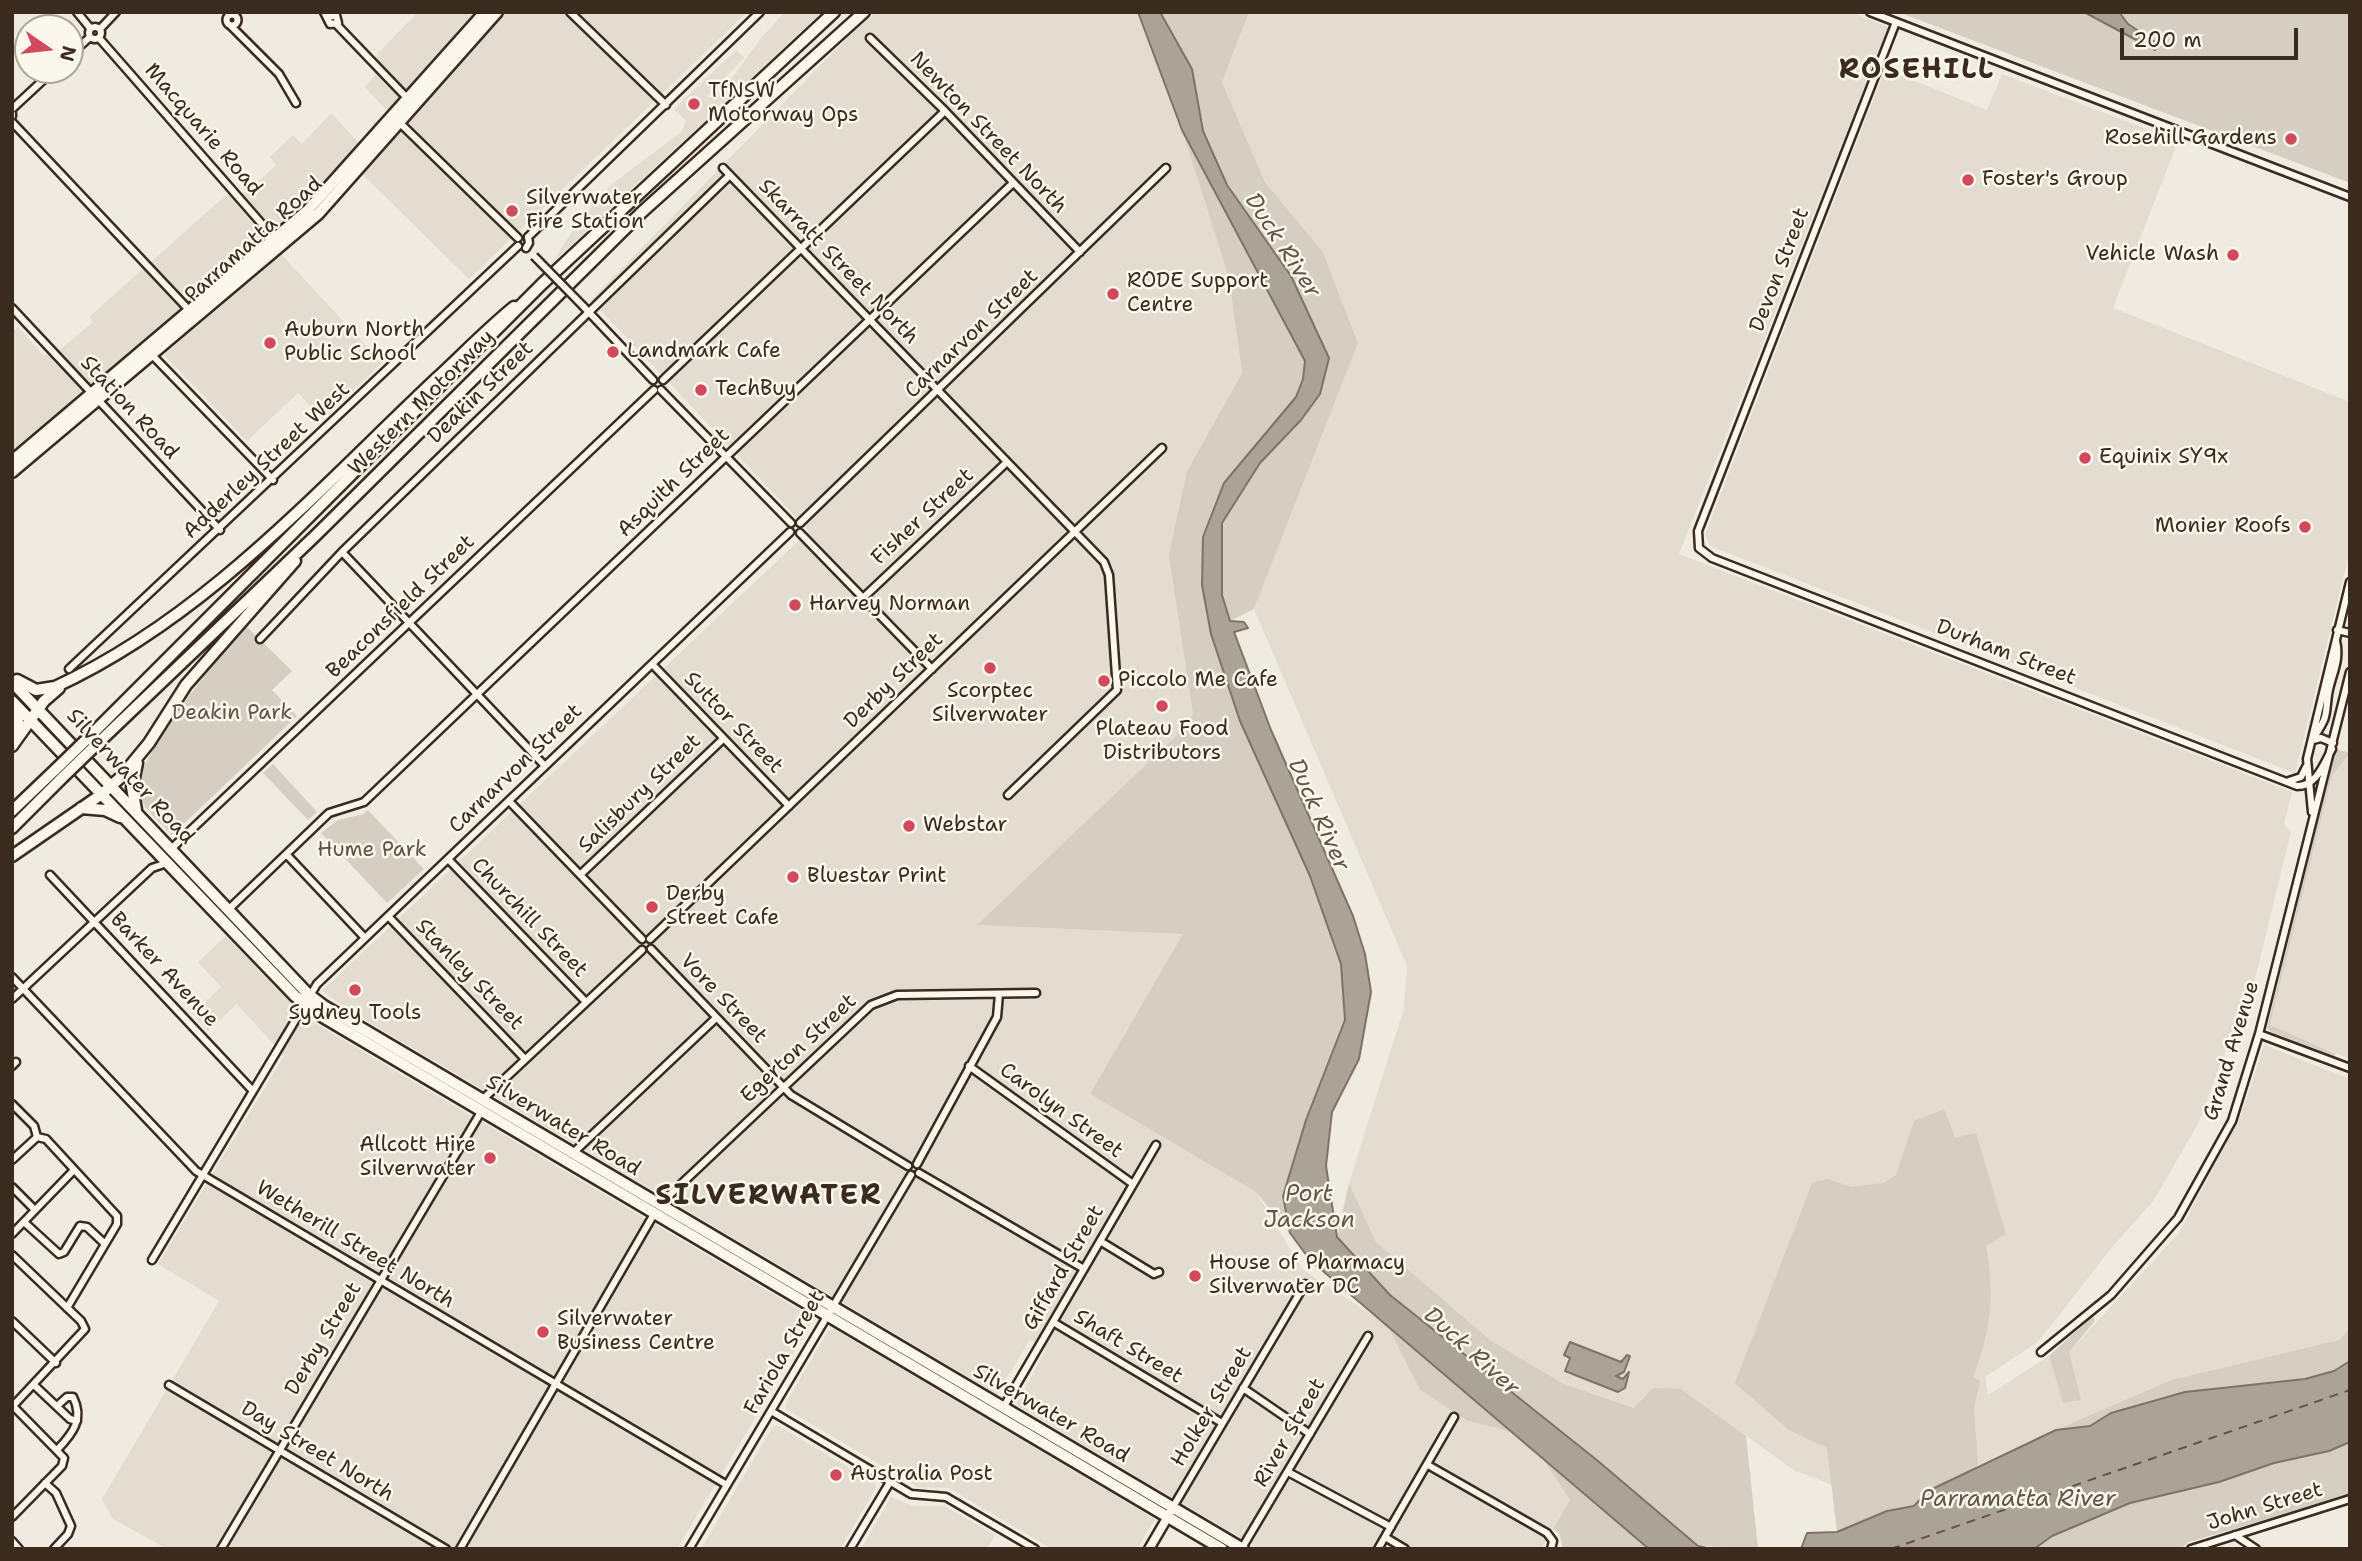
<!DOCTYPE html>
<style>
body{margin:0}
#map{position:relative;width:2362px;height:1561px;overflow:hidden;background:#f0ebe0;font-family:"Shantell Sans",sans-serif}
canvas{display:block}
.frame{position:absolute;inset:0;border:14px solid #3b2a1e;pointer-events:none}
.north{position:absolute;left:14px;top:14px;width:70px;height:70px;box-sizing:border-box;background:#fbf7ec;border:2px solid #aea59a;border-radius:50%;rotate:104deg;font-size:19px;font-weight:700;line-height:28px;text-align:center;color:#3b2a1e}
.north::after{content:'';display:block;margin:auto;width:24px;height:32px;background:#d1495b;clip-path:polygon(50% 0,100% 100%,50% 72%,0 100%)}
.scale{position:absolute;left:2120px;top:28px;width:178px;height:32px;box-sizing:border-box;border:4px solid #3b2a1e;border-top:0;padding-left:9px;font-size:21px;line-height:24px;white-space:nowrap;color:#3b2a1e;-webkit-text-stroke:5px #fbf7ec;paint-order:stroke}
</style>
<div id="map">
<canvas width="2362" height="1561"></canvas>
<div class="frame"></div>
<div class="north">N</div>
<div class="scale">200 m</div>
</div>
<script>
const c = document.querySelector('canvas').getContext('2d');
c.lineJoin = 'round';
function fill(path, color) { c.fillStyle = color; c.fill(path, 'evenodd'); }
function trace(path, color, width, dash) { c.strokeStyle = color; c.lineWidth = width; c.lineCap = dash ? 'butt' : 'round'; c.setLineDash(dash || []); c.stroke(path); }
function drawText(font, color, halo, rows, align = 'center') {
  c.font = font + ' "Shantell Sans",sans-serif'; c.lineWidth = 5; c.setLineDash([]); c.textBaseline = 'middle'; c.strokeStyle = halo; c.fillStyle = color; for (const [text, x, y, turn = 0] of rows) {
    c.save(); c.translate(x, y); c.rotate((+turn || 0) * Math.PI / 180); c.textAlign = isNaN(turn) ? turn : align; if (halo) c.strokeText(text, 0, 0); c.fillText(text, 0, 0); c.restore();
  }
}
fill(new Path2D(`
 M418,12H475L387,111L365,87L374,77L377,54Z
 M506,12H747L469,279L361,173Z
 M785,12H822L553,262L578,222L612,184L681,132L686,121L674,109L736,50L744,58L707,96L709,98L723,90L761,38Z
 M876,12H1138L1182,130L1229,278L1242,373L1187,471L1193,714L1175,737L978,925L1184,934L1090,1094L1256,1192L1302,1269L1387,1325L1420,1390L1468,1421L1512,1432L1540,1457L1570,1500L1541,1549H1259L1016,1405L1046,1349L1030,1340L997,1394L355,1014L322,991L809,531L591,300L848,37Z
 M1249,12H1851L1888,27L1679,554L2292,792L2284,824L2291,832L2253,987L2248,1001L2241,999L2231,1036L2199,1122L2154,1200L2113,1246L2038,1342L1985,1377L1988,1395L2049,1356L2063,1403L2069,1352L2179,1233L2241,1115L2264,1045L2350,1079V1328L2339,1340L2171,1380L1887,1505L1795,1471L1681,1389L1635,1408L1562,1383L1490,1340L1376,1242L1349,1183L1404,1008L1407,966L1254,609L1358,343L1323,252L1265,182L1222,82Z
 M1885,69L1987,110L2002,74L2178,141L2113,308L2350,402V550L2295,773L1710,546L1705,535Z
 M331,113L359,143L306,203L12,453V332L18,327L44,356L62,348L93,322L89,317L225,196L247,192L276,165L270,157L293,135L302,144Z
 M281,254L382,363L323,419L298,393L247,441L164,355Z
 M2350,753V1059L2270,1026L2332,776Z
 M226,936L306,1018L812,1317L813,1320L677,1549H167L113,1519L102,1499L219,1301L158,1264L284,1056L237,1004L208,1031L193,1014L221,987L198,962Z
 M834,1329L1155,1519L1137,1549H1052L949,1488L918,1487L786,1409V1403L828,1331Z
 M777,1425L875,1483L876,1488L840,1549H701L773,1426Z
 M891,1497L913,1506H944L995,1535L987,1549H861Z`), '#e2dcd1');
fill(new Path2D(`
 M1160,12H1249L1222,82L1265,182L1323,252L1358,343L1254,609L1230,621L1222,595V523L1260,463L1301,420L1320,394L1329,358L1291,276L1227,185L1203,131L1192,69Z
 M1898,12H2350V183Z
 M1182,130L1305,361L1303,379L1296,397L1224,483L1202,585L1211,634L1240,722L1310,876L1341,964L1345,1020L1306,1120L1283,1195L1290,1233L1256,1192L1090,1094L1183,934L977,925L1175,737L1193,714L1169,555L1187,471L1242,373L1229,278Z
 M245,625L292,671L272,690L297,716L172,835C162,824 146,811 140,798C126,762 223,656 245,625Z
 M2336,749L2350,753L2332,776L2270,1025L2336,1054L2334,1056L2271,1032L2267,1028Z
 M273,764L317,812L308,820L263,773Z
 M368,810L424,869L387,903L321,833L338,820L363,814Z
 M1944,1109L1955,1138L1976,1133L2006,1234L1986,1246C1995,1297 1991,1329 1973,1377L1980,1381L1974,1408L1978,1465L1914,1506L1887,1511L1837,1532L1827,1448L1789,1430L1735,1383L1812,1183L1827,1179L1852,1187L1883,1183L1896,1175L1914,1121Z
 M1349,1183L1376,1242L1490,1340L1562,1383L1634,1408L1653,1388L1681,1389L1746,1436L1758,1548L1698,1546L1598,1461L1390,1295L1337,1237Z
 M2093,1316L2095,1321L2069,1352L2081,1400L2063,1403L2049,1356Z
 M1387,1325L1512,1432L1468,1421L1420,1390Z
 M2350,1328V1361L2334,1371L2305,1379L2185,1392L2111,1413L2090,1426L2056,1430L2171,1380L2339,1340Z
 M2350,1442V1495L2189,1542L2180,1549H2034L2052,1536L2130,1503L2219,1482L2274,1463L2329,1451Z
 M1541,1457L1649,1549H1563L1559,1533L1553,1529L1570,1500Z`), '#d5cec3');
const water = new Path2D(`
 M1138,12H1160L1192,69L1203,131L1227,185L1291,276L1329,358L1320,394L1301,420L1260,463L1222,523V595L1230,621L1244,622L1248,628L1234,632L1271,730L1353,916L1365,954L1371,992L1359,1059L1332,1112L1326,1166L1337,1237L1390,1295L1598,1461L1698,1546L1711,1549H1649L1310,1260L1290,1233L1283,1196L1306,1120L1345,1020L1341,964L1310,876L1240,721L1211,634L1202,585L1203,537L1224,483L1296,397L1303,379L1305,361L1182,130Z
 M2084,12H2119L2128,24L2158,44L2155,50Z
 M1570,1342L1621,1362L1627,1355L1630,1356L1624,1372L1616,1376L1623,1379L1629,1372L1625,1388L1618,1392L1565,1371L1570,1358L1564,1355Z
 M2350,1361V1442L2329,1451L2274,1463L2219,1482L2130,1503L2052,1536L2034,1549H1801L1807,1533L1837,1532L1887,1511L1914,1506L1928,1491L2056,1430L2090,1426L2111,1413L2185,1392L2305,1379L2334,1371Z`);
fill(water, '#aca397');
trace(water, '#7f7367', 2);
trace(new Path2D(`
 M1891,1549L2350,1390`), '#635448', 2, [9, 7]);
const minor = new Path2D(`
 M77,12L90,28
 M324,12L330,24L338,23L336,15L329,17
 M570,12L666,105
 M1870,12L2350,197
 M226.5 20a5.5 5.5 0 1 1 11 0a5.5 5.5 0 1 1-11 0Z
 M1896,22L1698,531L1699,548L1712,558L2297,786C2317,786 2324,763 2332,749
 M336,24L408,99
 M231,26L279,74L296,103
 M89 33a6 6 0 1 1 12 0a6 6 0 1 1-12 0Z
 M100,29L116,12
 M99,38L275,239
 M870,38L945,111L1080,252
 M70,55L90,37
 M12,109L54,70
 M12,114V116
 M12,122L190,311
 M399,122L518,238
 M723,168L1104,562L1109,575L1117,690L1008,795
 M528,237L760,12
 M526,248L529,243L528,237
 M583,306L653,380
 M12,308L220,530
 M153,356L273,480
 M663,380L945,111
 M661,390L791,523
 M800,523L1166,168
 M800,533L932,669
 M342,552L545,766
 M863,598L1007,462
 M2337,630L2350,633
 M260,639L342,552L730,175
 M652,664L789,806
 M69,669L518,246
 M2315,736C2328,715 2325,718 2328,695C2331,675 2341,662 2336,641
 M2313,740L2321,738L2333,743
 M2289,781L2301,777L2306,767
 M509,801L642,939
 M2312,812L2307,759L2350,582
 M171,849L654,390
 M287,855L365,938
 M448,859L585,1001
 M581,874L723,739
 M50,875L252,1090
 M229,909L329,813L364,802L1013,183
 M388,916L525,1059
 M650,939L1162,448
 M651,949L791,1095L908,1166
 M12,977L196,1171L727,1485
 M12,999L152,868L167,863
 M2259,1034L2350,1068
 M12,1066L16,1062
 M969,1066L1133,1184
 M482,1100L642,950
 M12,1104L34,1126L37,1137L46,1139L117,1216V1224L67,1308
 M573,1153L716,1018
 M12,1160L37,1137
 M917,1164L997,1017L999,994
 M919,1173L1084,1269
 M12,1187L35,1210
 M659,1205L871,1005L897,995L1036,993
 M24,1222L59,1254L64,1252L80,1226L87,1227L105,1244
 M12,1234L74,1170
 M1100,1241L1154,1274L1159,1272
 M12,1255L81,1321L85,1329L12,1407
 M152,1260L317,984L790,532
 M12,1321L56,1363
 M1053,1322L1222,1423
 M2041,1352L2111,1295L2178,1218L2232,1121L2259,1034L2350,672
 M34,1385L70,1419L77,1421
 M169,1385L446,1549
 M1243,1388L1310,1434
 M57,1406L67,1397H73C84,1419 73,1433 58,1449
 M1003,1408L1156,1145
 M771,1411L911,1494L946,1497L1035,1549
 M1428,1465L1547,1533L1553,1541L1551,1549
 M1288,1472L1391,1527
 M45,1483L56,1493L71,1526L68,1534L54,1549
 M1173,1507L1305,1284
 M12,1517L62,1466L64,1458L13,1406
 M2235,1535L2256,1549
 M1385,1537L1405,1549
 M12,1541L19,1549
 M1242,1548L1368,1336
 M221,1549L481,1112
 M460,1549L654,1214
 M689,1549L911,1175
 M850,1549L890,1482
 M1378,1549L1454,1417
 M2191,1549L2350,1499`);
const major = new Path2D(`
 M1149,1549L1170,1513`);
const highway = new Path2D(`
 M12,461L308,210L485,12
 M12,472L318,214L497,12
 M17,680L36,690L55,687C205,618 318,490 436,379C462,355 487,329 514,307
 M12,682L308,994L324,1006L1243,1549
 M12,701L295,996L323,1017L1222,1549
 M12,707L18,720L14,736
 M90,736L542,284L834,12
 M97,744L315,536L642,212L864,12
 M12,746L44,701L59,688
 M81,808L105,810L120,817
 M136,810L132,787L137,763
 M12,811L56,769
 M12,828L63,777
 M12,856L102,794L121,777L149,743L186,685L295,561`);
trace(minor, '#3b2a1e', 11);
trace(major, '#3b2a1e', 13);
trace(highway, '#3b2a1e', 15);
trace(minor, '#fbf7ec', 6);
trace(major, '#fbf7ec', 8);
trace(highway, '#fbf7ec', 10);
const minorBridge = new Path2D(`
 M534,256L583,306`);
const highwayBridge = new Path2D(`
 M56,769L90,736
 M63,777L97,744`);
trace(minorBridge, '#3b2a1e', 11, []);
trace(highwayBridge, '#3b2a1e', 15, []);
trace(minorBridge, '#fbf7ec', 6);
trace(highwayBridge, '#fbf7ec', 10);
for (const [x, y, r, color] of [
 [694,104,7,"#d1495b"],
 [2291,139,7,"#d1495b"],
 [1968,180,7,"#d1495b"],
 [512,211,7,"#d1495b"],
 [2233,255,7,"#d1495b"],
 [1113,294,7,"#d1495b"],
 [270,343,7,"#d1495b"],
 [613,352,7,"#d1495b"],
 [701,390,7,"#d1495b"],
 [2085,458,7,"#d1495b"],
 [2305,527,7,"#d1495b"],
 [795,605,7,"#d1495b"],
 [990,668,7,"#d1495b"],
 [1104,681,7,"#d1495b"],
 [1162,706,7,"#d1495b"],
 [909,826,7,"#d1495b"],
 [793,877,7,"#d1495b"],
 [652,907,7,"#d1495b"],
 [355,990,7,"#d1495b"],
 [490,1158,7,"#d1495b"],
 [1195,1276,7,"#d1495b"],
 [543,1332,7,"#d1495b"],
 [836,1475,7,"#d1495b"]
]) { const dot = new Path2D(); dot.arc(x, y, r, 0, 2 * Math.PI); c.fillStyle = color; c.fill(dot); trace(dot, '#fbf7ec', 2.5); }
drawText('21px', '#3b2a1e', '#fbf7ec', [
 ["TfNSW",708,92],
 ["Motorway Ops",708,116],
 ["Rosehill Gardens",2277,139,"right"],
 ["Foster's Group",1982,180],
 ["Silverwater",526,199],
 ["Fire Station",526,223],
 ["Vehicle Wash",2219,255,"right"],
 ["RODE Support",1127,282],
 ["Centre",1127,306],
 ["Auburn North",284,331],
 ["Public School",284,355],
 ["Landmark Cafe",627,352],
 ["TechBuy",715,390],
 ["Equinix SY9x",2099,458],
 ["Monier Roofs",2291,527,"right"],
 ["Harvey Norman",809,605],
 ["Piccolo Me Cafe",1118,681],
 ["Scorptec",990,692,"center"],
 ["Silverwater",990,716,"center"],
 ["Plateau Food",1162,730,"center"],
 ["Distributors",1162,754,"center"],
 ["Webstar",923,826],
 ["Bluestar Print",807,877],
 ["Derby",666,895],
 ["Street Cafe",666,919],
 ["Sydney Tools",355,1014,"center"],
 ["Allcott Hire",476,1146,"right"],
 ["Silverwater",476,1170,"right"],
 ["House of Pharmacy",1209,1264],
 ["Silverwater DC",1209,1288],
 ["Silverwater",557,1320],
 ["Business Centre",557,1344],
 ["Australia Post",850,1475]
], 'left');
drawText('21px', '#3b2a1e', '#fbf7ec', [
 ["Macquarie Road",203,130,49],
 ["Newton Street North",988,133,46],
 ["Parramatta Road",254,240,-42],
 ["Skarratt Street North",838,262,46],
 ["Devon Street",1780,270,-69],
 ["Carnarvon Street",972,334,-44],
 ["Deakin Street",481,393,-44],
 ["Western Motorway",422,403,-45],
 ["Station Road",129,408,47],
 ["Adderley Street West",267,461,-43],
 ["Asquith Street",674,483,-44],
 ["Fisher Street",923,517,-43],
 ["Beaconsfield Street",401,607,-44],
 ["Durham Street",2006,653,21],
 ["Derby Street",894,681,-44],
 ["Suttor Street",733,723,46],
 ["Carnarvon Street",516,769,-44],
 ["Silverwater Road",130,777,47],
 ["Salisbury Street",640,794,-44],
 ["Churchill Street",529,918,46],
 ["Barker Avenue",164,970,47],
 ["Stanley Street",469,975,46],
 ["Vore Street",723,999,46],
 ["Egerton Street",799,1049,-43],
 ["Grand Avenue",2232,1051,-73],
 ["Carolyn Street",1061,1111,36],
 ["Silverwater Road",563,1126,31],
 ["Wetherill Street North",355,1245,31],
 ["Giffard Street",1064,1268,-60],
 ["Derby Street",324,1339,-59],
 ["Shaft Street",1128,1347,31],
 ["Fariola Street",785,1353,-60],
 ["Holker Street",1212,1407,-59],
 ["Silverwater Road",1051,1414,30],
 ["River Street",1290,1433,-60],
 ["Day Street North",317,1452,31],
 ["John Street",2265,1507,-17]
]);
drawText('21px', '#625347', '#fbf7ec', [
 ["Deakin Park",232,714],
 ["Hume Park",372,851]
]);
drawText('italic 23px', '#635448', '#fbf7ec', [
 ["Duck River",1282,246,57],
 ["Duck River",1318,815,66],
 ["Port",1309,1195],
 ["Jackson",1309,1221],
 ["Duck River",1471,1352,42],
 ["Parramatta River",2018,1500]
]);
c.letterSpacing = '2px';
drawText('bold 28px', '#3b2a1e', '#fbf7ec', [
 ["ROSEHILL",1917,71],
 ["SILVERWATER",769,1197]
]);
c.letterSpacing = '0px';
</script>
